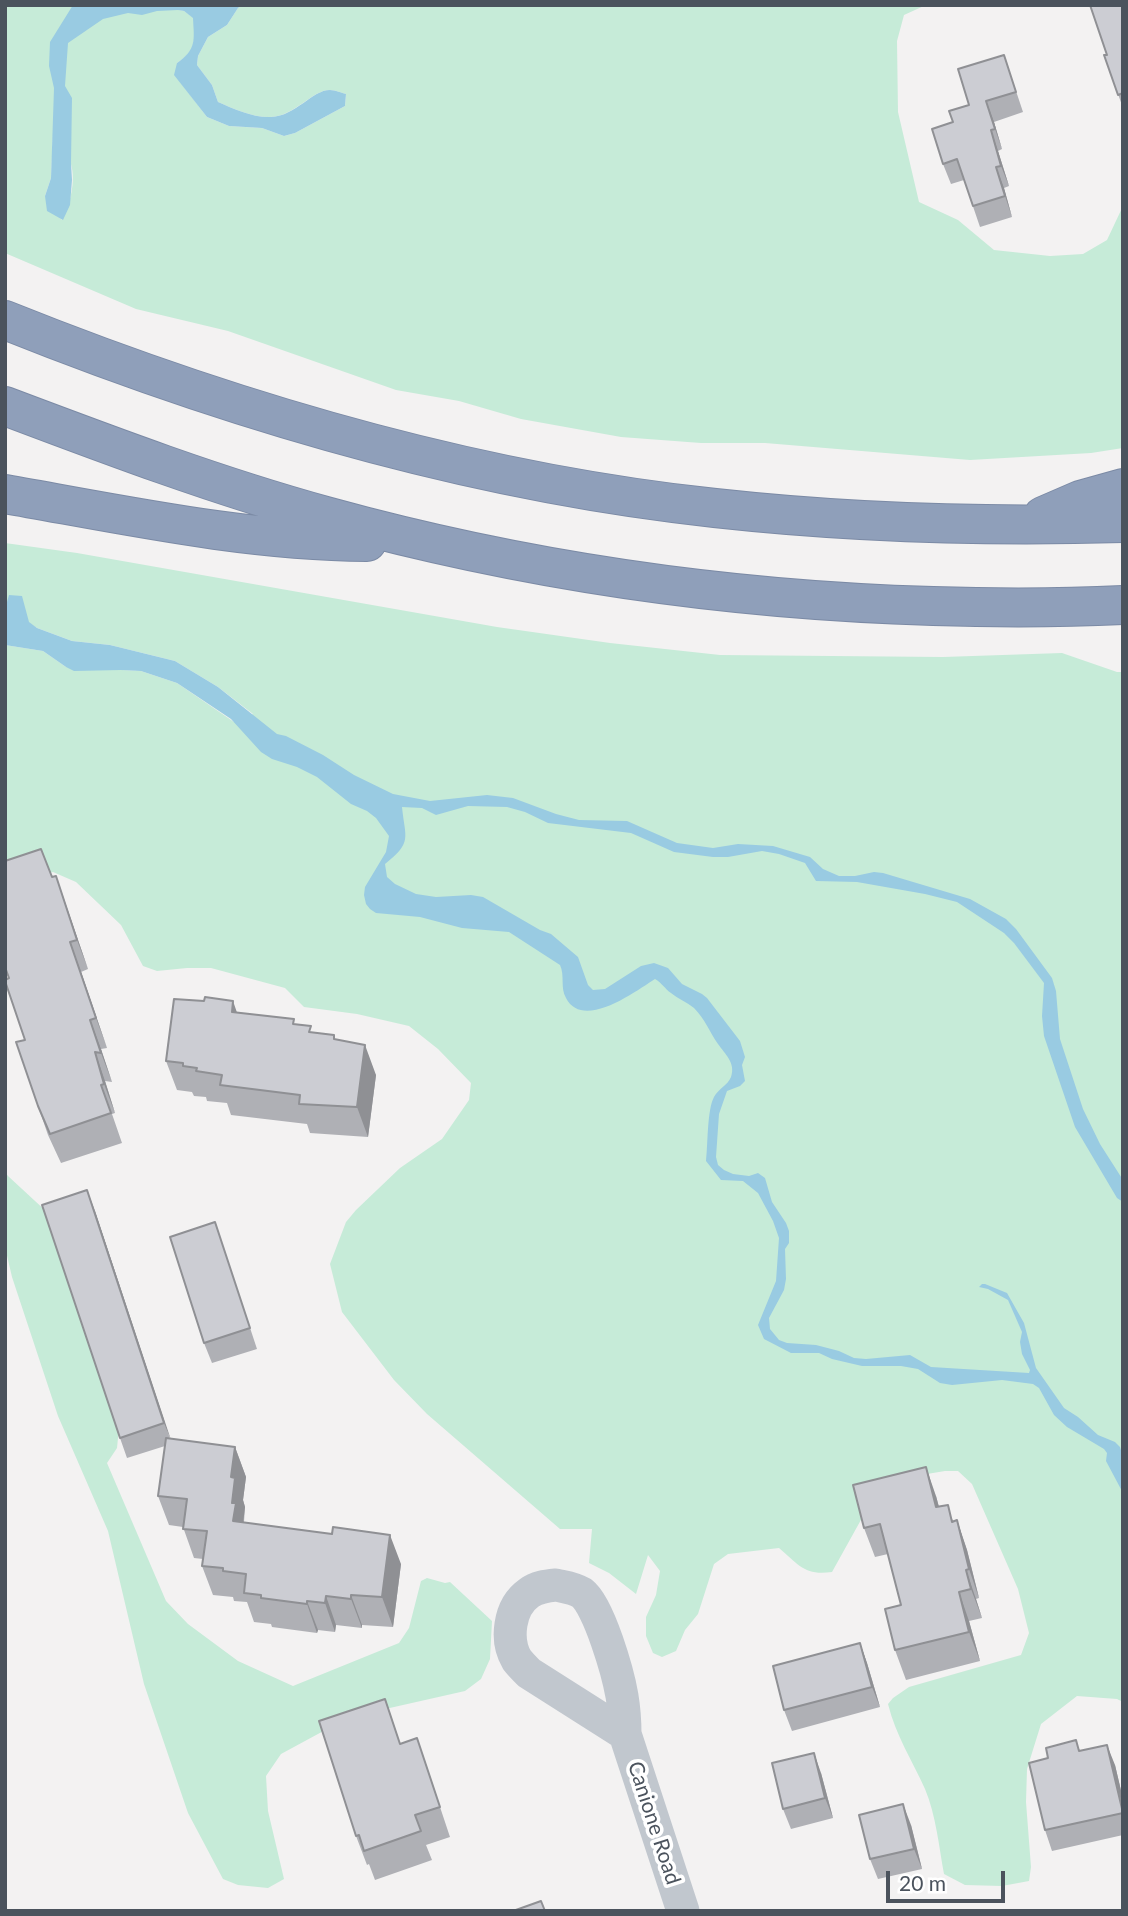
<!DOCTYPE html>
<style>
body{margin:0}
#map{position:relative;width:1128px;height:1916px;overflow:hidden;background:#f3f2f2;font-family:Lato,sans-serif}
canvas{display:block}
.frame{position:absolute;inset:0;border:7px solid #4b535d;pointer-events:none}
.scale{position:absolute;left:886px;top:1871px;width:119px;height:32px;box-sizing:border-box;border:4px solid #4b535d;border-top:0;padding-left:9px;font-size:21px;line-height:24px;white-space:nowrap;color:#4b535d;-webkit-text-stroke:5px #fff;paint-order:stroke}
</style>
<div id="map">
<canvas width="1128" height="1916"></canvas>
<div class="frame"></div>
<div class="scale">20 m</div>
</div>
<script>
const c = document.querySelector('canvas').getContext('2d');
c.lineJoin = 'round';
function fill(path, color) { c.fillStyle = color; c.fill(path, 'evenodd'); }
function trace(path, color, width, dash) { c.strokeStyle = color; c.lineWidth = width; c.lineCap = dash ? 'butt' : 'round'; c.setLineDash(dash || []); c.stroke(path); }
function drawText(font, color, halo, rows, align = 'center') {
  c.font = font + ' Lato,sans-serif'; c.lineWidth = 7; c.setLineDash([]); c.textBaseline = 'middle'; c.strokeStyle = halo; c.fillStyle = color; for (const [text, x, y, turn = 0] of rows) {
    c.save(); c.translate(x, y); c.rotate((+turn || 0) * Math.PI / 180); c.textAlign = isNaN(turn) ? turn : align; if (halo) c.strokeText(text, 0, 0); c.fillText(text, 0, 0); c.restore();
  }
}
fill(new Path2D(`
 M5,5H155L184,11L194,18C194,41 198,49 177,63L181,83L207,117L229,126L262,128L284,136L295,133L345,106L346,94C342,93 335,90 330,90C312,90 295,116 271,117C254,118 234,109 218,102L212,85L197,65L198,56L208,37L227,25L238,8L242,5H926L904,15L897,41L898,112L919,202L958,220L994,250L1050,256L1083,254L1107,240L1123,206V448L1091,453L970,460L765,443H701L621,437L521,419L459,401L396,390L228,331L136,309L5,253ZM53,135C59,144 68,155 71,164C76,182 70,204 62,220L45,196L51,178Z
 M5,543L77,553L497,627L610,643L720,655L943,657L1062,653L1117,672H1123V1702L1117,1699L1077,1696L1041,1724L1027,1769L1026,1802L1031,1867L1029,1881L1002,1886L965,1885L944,1874C939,1847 936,1815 925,1789C912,1760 896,1736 888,1704L893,1698L909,1687L1021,1655L1029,1633L1018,1589L972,1484L958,1471H945L897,1479L867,1509L832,1572C805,1576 799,1565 779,1548L728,1554L714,1564L698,1614L685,1630L676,1651L662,1657L653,1653L646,1636V1617L656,1595L660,1571L648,1555L636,1594L609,1573L589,1563L592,1529H560L427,1414L394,1380L342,1312L330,1264L346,1222L356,1210L400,1168L442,1139L469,1100L471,1083L438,1049L409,1026L357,1014L304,1007L285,988L211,968H187L157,971L143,966L121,925L76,882L53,872L19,880L5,886V645L43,651L66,667L141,671L177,683L234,722L253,714L218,687L175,661L110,645L72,641L37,628L5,609Z
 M5,1172L8,1176L48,1213L119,1428L117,1448L107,1463L166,1601L188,1624L238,1661L293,1686L399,1643L409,1628L421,1581L427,1578L445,1583L450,1582L492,1621L490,1659L481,1679L465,1691L372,1712L329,1728L281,1754L266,1776L268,1811L284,1879L268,1888L238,1885L223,1879L188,1813L144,1684L108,1531L58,1416L12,1277L5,1247Z`), '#c6ebd8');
fill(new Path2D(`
 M73,5H242L238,8L227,25L208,37L198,56L197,65L212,85L218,102C234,109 254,118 271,117C296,116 312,90 330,90C335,90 342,93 346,94L345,106L295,133L284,136L262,128L229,126L207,117L174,75L177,63C197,49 194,40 193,18L184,11L178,10L157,11L142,15L128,13L103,19L68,43L65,86L72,98L71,163L72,180L70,205L63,220L47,211L45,196L51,178L54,88L49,66L50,42Z
 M9,595L22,596L29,622L37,628L72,641L110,645L175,661L218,687L277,734L286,736L323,755L354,775L393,794L430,801L487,795L513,798L556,814L579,820L627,821L677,843L713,848L738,844L773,846L810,857L823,869L839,876H855L874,872L883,873L970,899L1006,919L1016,929L1052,978L1056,991L1060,1039L1083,1109L1100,1144L1123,1180V1202L1117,1198L1075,1127L1044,1036L1042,1016L1044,983L1014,943L1004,933L957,902L925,894L857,882L816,881L805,863L779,854L762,851L728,857H713L674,852L631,833L548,823L525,812L507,807L468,806L436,815L422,808L402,807C405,838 413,842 385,864L387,877L395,884L416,894L436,897L471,895L483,897L540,930L551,934L578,957L588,985L593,990L605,989L641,966L654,963L668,968L682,984L702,994L707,998L740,1041L745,1057L742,1065L745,1081L740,1086L727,1091L719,1114L716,1157L718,1165L724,1170L733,1174L749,1176L758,1173L765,1178L772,1202L786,1223L789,1231V1243L785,1249L786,1279L784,1290L769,1318L770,1329L779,1340L787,1343L816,1345L839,1351L854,1358L866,1359L910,1355L931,1367L1029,1373L1030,1370L1022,1354L1020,1342L1022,1332L1008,1300L988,1289L979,1287L982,1284H985L1007,1293L1024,1323L1036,1368L1064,1408L1078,1417L1098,1435L1115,1442L1120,1447L1123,1457V1493L1106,1461L1107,1453L1104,1449L1067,1427L1054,1415L1039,1388L1033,1384L1002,1380L952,1385L940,1383L918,1369L901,1366H862L832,1359L819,1353H791L764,1339L758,1325L776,1281L779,1238L773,1221L758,1193L743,1181L721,1180L706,1161C708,1145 707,1110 714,1097C718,1089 728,1085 731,1077C736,1063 725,1054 718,1044C709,1031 705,1019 694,1008C687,1002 678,999 671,993C665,989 662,983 655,979C636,991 583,1031 566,998C560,988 565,975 560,965L509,932L462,928L420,917L376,913L370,909L366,904L364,895L365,887L386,852L389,836L376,818L367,811L351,804L317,777L297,767L272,759L261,752L231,719L177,683L141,671L121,670L74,671L66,667L43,651L5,645V609Z`), '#99cbe2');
const motorway = new Path2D(`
 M5,320C232,411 471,482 715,508C851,523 986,527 1123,523
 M5,406C111,446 217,486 326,516C525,571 726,600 933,606C996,608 1060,608 1123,605
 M5,494C125,515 245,541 367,542
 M1043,516L1080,500L1123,488`);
trace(motorway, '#7b8aa5', 40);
trace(new Path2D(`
 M556,1585C565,1587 574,1588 582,1593C599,1606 618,1673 622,1696C624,1708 625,1721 625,1734L529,1673C525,1669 520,1664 517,1660C505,1640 509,1607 529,1593C537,1587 546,1586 556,1585Z
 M625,1734L683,1911`), '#c1c7ce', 33);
trace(motorway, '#8f9fba', 38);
fill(new Path2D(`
 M1123,5V108L1104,55H1107Z
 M1004,55L1023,112L994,122L1002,149L998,151L1009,186L1004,188L1012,217L980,227L964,180L951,184L943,164L953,122L969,105Z
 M56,876L88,969L81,972L107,1048L101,1049L112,1082L105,1081L115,1113L112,1114L122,1143L61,1163L48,1135L38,1106L25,1040L9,978L6,961L52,877Z
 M237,1012L295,1024L313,1033L334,1035L335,1039L376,1075L368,1137L310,1133L307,1124L231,1115L227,1103L207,1101L206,1097L194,1096L192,1092L177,1090L166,1061Z
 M95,1211L170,1439L235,1447L246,1477L243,1500L245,1507L244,1522L401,1564L393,1627L362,1625V1628L336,1625L335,1632L318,1630L317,1633L272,1627L271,1624L254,1622L247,1602L234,1601L233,1597L213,1595L202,1566L203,1559L194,1558L183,1527L169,1525L158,1496L165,1446L127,1458L120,1438Z
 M222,1243L257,1349L212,1363L204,1343Z
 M936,1496L939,1507L954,1521L957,1520L967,1550L979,1598L976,1599L982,1618L969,1621L980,1661L906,1680L895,1650L901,1605L888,1554L875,1557L864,1528Z
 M860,1643L867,1663L880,1707L792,1731L784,1710Z
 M417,1738L450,1837L426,1845L432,1860L375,1880L369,1864L367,1865L356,1836L401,1744Z
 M1080,1751L1115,1765L1123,1799V1835L1052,1851L1045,1830Z
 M821,1773L833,1818L791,1829L783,1809Z
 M911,1825L922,1869L878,1879L870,1859Z`), '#afb0b5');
fill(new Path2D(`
 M986,101L994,122L1002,149L995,129Z
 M991,130L998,151L1009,186L1001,166Z
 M996,167L1004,188L1012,217L1005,196Z
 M56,876L66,905L88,969L77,940Z
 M70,942L81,972L107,1048L96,1018Z
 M233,1001L243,1030L232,1012Z
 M90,1020L101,1049L112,1082L101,1053Z
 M365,1045L376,1075L368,1137L357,1107Z
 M95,1052L105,1081L115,1113L104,1084Z
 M87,1190L95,1211L172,1443L164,1423Z
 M235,1447L246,1477L243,1500L245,1507L243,1524L233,1521L231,1477Z
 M926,1467L936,1496L947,1537L936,1507Z
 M957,1520L967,1550L979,1598L969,1569Z
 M390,1535L401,1564L393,1627L382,1597Z
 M966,1570L976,1599L982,1618L971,1589Z
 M959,1592L969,1621L980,1661L969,1632Z
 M351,1595L362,1625V1628L351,1599Z
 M326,1596L336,1625L335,1632L325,1603Z
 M307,1601L318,1630L317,1633L307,1604Z
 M860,1643L867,1663L880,1707L872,1687Z
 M1107,1745L1115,1765L1123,1799V1809Z
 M814,1753L821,1773L833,1818L825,1798Z
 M903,1804L911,1825L922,1869L914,1849Z`), '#8f9094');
const building = new Path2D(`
 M1090,5H1123V93L1118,95L1104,55H1107Z
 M1004,55L1016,92L986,101L995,129L991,130L1001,166L996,167L1005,196L973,206L957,159L943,164L932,129L953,122L949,111L969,105L958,69Z
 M41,849L52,877L56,876L77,940L70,942L96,1018L90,1020L101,1053L95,1052L104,1084L101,1085L111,1113L50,1134L38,1106L16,1042L25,1040L5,981V980L9,978L5,967V961H6L5,958V861Z
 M205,997L233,1001L232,1012L294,1019L293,1024L311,1026L309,1032L334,1035V1039L365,1045L357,1107L299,1104L300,1095L220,1085L222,1075L196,1071L197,1068L183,1066V1063L166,1061L174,999L204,1001Z
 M87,1190L164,1423L120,1438L42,1205Z
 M215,1222L250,1328L204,1343L170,1237Z
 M166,1438L235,1447L231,1477L235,1478L232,1503H236L233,1521L332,1534L333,1527L390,1535L382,1597L351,1595V1599L326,1596L325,1603L307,1601V1604L261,1598V1595L244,1593L246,1574L223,1571V1568L202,1566L207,1531L183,1529L187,1499L158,1496Z
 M926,1467L936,1507L948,1505L952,1522L957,1520L969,1569L966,1570L971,1589L959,1592L969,1632L895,1650L885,1609L901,1605L880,1524L864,1528L853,1485Z
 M860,1643L872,1687L784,1710L773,1666Z
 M385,1699L400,1744L417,1738L440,1807L415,1815L421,1831L364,1851L359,1835L356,1836L319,1721Z
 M1076,1740L1079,1751L1107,1745L1123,1813L1045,1830L1029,1763L1048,1758L1046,1748Z
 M814,1753L825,1798L783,1809L772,1763Z
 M903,1804L914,1849L870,1859L859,1815Z
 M541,1901L545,1911H513Z`);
fill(building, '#cccdd3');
trace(building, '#8f9094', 2);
drawText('21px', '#4b535d', '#fff', [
 ["Canione Road",654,1823,72]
]);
</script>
